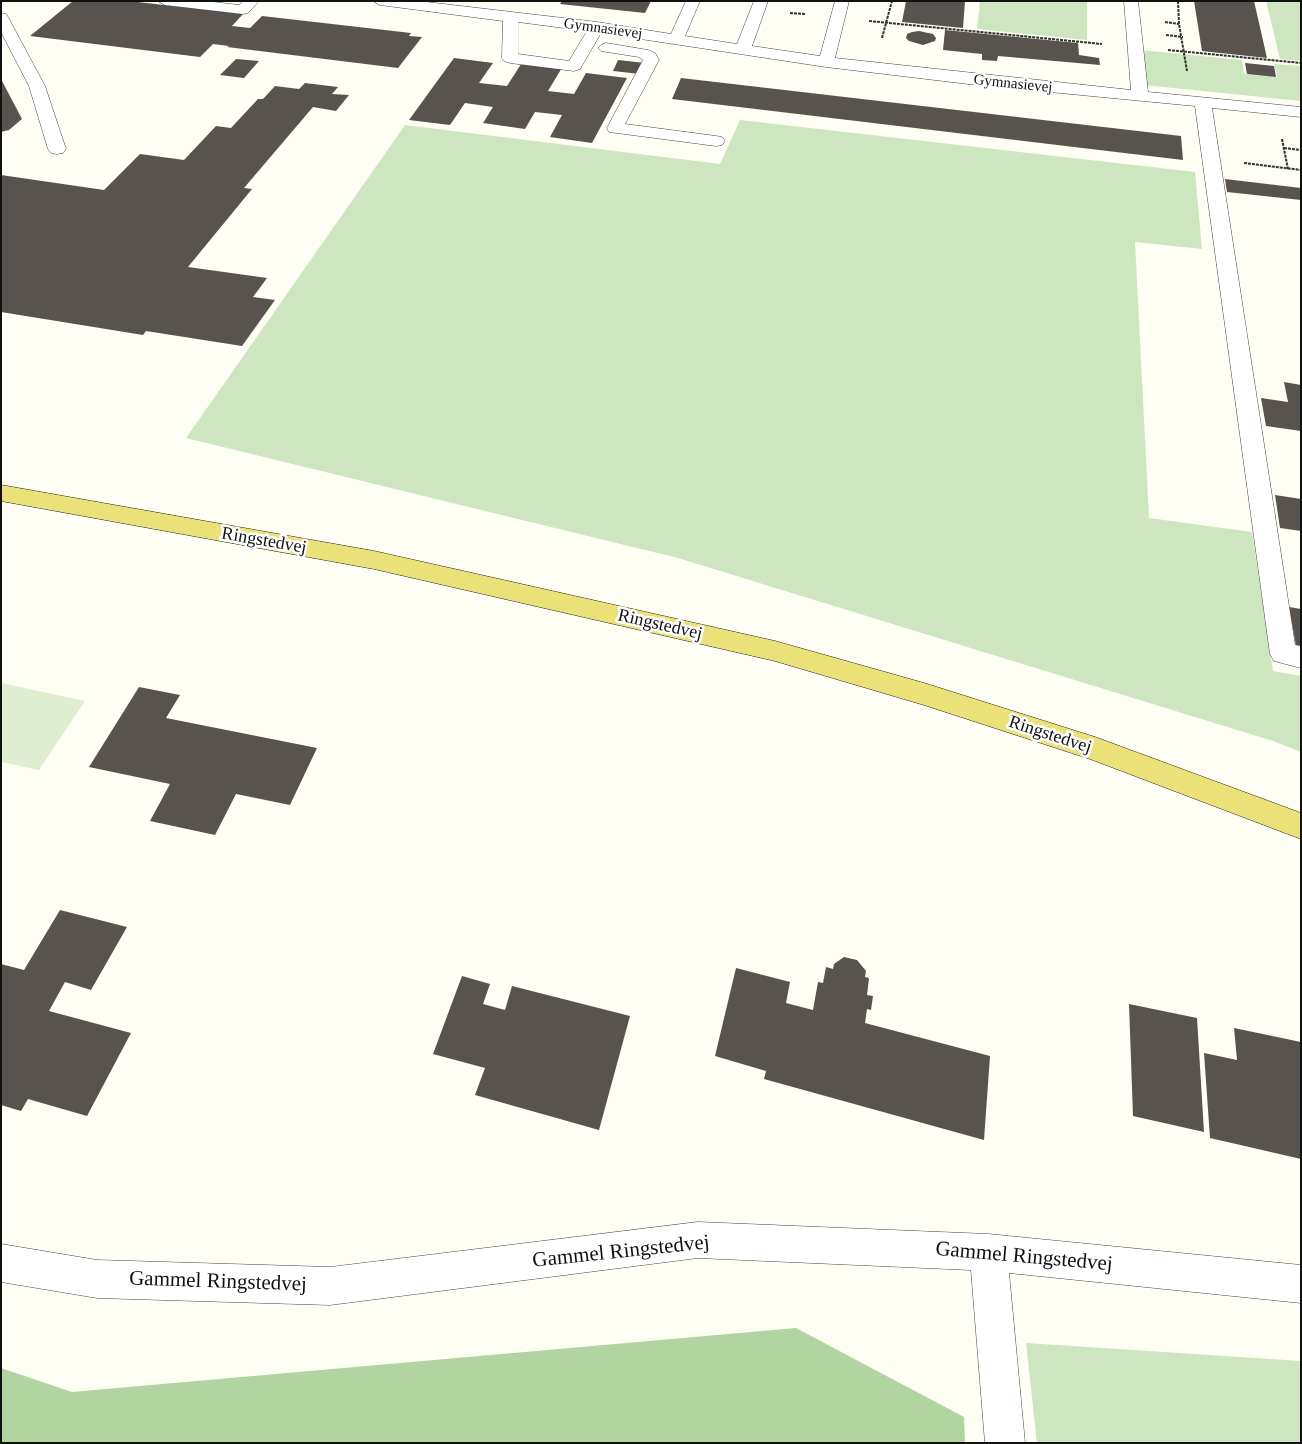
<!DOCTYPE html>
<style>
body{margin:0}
#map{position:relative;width:1302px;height:1444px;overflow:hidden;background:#fefef4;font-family:Georgia,serif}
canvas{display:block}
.frame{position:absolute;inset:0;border:2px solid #101010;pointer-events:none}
</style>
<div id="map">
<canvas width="1302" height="1444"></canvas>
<div class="frame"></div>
</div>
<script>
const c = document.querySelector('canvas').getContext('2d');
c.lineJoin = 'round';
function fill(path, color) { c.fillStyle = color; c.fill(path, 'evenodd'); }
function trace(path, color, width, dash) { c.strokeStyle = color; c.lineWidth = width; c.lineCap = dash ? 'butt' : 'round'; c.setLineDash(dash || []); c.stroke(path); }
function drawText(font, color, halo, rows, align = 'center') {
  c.font = font + ' Georgia,serif'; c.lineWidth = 5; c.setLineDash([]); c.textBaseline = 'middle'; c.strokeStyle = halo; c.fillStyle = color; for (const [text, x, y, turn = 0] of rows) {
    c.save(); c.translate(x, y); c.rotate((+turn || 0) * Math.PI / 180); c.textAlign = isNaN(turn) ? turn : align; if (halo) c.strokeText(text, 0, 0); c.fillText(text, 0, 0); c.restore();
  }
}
fill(new Path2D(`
 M980,1H1087V40L977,29Z
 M1266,1H1301V61L1280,59Z
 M1140,50L1242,60L1244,74L1277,77L1274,64L1301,66V101L1144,85Z
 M740,120L1195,172L1202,249L1135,242L1149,518L1252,532L1273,671L1301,676V752L1273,741L678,558L186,438L405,125L720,164Z
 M1026,1343L1301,1361V1443H1037Z`), '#cde6c0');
fill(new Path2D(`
 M796,1328L964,1417L965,1443H1V1368L72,1392Z`), '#b0d5a1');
fill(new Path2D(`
 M1,683L85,701L39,770L1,762Z`), '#dfeed1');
fill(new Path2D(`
 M73,1H129L243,14L232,26L250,28L262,16L411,33L409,36L422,37L398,68L227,47L229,46L213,44L200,57L30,36Z
 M562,1H651L645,13L560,4Z
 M906,1H965L963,28L902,22Z
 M1194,1H1254L1267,58L1202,51Z
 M945,30L1078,43L1079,55L1099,58L1100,65L998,56L997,61L982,60V54L943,50Z
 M919,31L933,34L936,38L935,41L923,45L909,41L906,38L907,34L912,32Z
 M454,58L493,63L479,83L507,86L523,61L563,66L548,91L574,94L586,73L627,78L592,143L550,137L562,115L535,112L525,129L483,123L493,107L465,103L450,125L409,120Z
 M236,59L259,61L244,78L220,75Z
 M618,60L645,63L640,74L613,71Z
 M1245,63L1274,66L1276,77L1247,74Z
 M681,78L1181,136L1183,160L672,99Z
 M1,79L22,119L9,130L1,132Z
 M305,83L338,87L332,94L349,95L336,111L313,107L244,188L252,189L188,267L267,278L253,297L275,300L242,346L146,331L143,335L1,312V175L104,190L140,154L184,160L216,126L231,128L258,99H263L275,86L299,89Z
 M1225,179L1301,188V200L1227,192Z
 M1284,382L1301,385V431L1266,426L1261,398L1288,402Z
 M1275,495L1301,499V531L1280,528Z
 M1289,607L1301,609V647L1296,646Z
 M139,687L180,695L166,718L317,748L290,805L236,794L215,835L150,821L170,784L89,767Z
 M60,910L127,927L91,990L65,982L49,1011L131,1033L87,1116L28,1099L21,1111L1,1105V964L24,970Z
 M844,957L857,960L866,971L865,977L869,978L867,995L873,996L871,1010L867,1009L865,1023L990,1056L984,1140L764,1079L766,1071L715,1056L736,968L790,982L786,1003L813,1010L818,982L823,983L826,967L833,969L834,964Z
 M462,976L490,984L483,1004L505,1010L512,986L630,1016L599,1130L475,1095L485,1068L433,1054Z
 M1129,1004L1197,1018L1204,1132L1133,1116Z
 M1234,1028L1301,1042V1159L1210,1138L1204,1053L1237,1060Z`), '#58534e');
const minor = new Path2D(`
 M158,1H205L239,5L243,1H259L248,13L243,14L165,5Z
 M373,1H418L597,22L671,34L686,1H700L685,36L737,44L754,1H768L752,46L820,56L835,1H849L835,58L1131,90L1124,1H1138L1148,92L1301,107V117L1212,108L1295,645L1301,646V668L1274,661L1270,654L1195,106L977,85L826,67L601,33L580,69L574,71L510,63L504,61L502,58L503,21L380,5ZM518,22L587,31L569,61L518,54Z
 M1,13L6,14L8,17L45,86L66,149L63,153L57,154L51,153L48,149L29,86L1,32Z
 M606,43L648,50L655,53L659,60L625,124L716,136L722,137L725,141L722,145L716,146L609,132L607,128L643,60L639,57L601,51L598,48L601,45Z
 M698,1222L988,1234L1301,1265V1303L1009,1273L1025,1443H985L971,1270L698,1258L330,1305L97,1298L1,1282V1244L97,1260L330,1267Z`);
const major = new Path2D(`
 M1,485L374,551L775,641L924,683L1095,737L1301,813V839L1090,759L924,705L775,661L374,569L1,501Z`);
trace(minor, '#434343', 1);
trace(major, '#212121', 1);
trace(new Path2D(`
 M1178,1L1179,24L1187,71
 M790,13L806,14
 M869,21L1102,44
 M1165,22L1179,24
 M1166,35L1183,37
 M882,38L892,1
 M1168,50L1301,63
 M1282,139L1288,169
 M1284,148L1301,150
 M1244,163L1301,170`), '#323232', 2, [3, 1]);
fill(minor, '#fff');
fill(major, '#eae278');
drawText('15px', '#101010', '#fff', [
 ["Gymnasievej",603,29,8],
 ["Gymnasievej",1013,84,6]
]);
drawText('18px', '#101010', '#fff', [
 ["Ringstedvej",264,541,10],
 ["Ringstedvej",660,625,13],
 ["Ringstedvej",1050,735,18]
]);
drawText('21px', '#101010', '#fff', [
 ["Gammel Ringstedvej",621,1252,-6],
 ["Gammel Ringstedvej",1024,1257,5],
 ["Gammel Ringstedvej",218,1282,2]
]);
</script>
